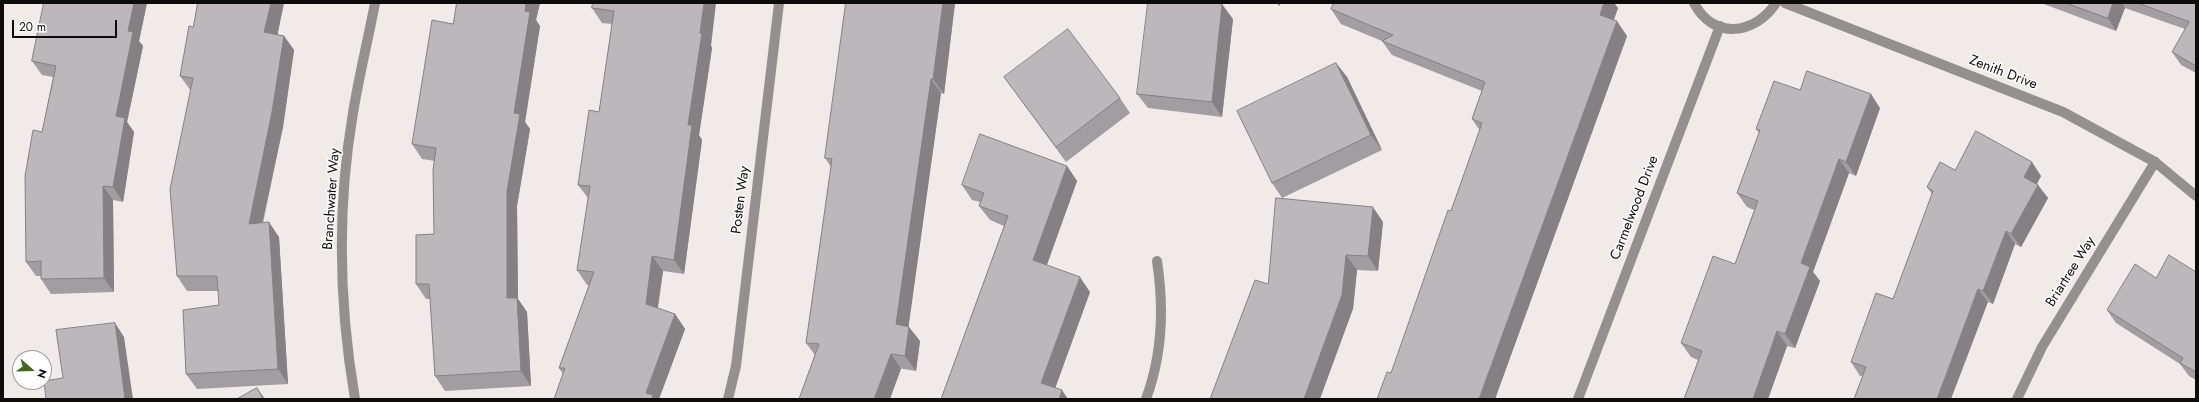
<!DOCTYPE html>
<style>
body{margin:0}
#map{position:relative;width:2199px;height:402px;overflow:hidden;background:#f0ebe9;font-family:Jost,sans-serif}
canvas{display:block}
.frame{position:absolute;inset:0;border:4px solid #0d0c0b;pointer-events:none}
.north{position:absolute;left:12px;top:350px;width:40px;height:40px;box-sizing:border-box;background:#fff;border:1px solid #9e9e9d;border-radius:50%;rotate:110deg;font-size:11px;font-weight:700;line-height:16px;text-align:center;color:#0d0c0b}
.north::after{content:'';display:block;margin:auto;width:14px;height:18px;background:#44661e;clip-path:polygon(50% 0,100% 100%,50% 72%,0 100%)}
.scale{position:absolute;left:12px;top:20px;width:105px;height:18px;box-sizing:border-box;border:2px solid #0d0c0b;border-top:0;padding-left:5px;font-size:12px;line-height:14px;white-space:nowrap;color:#0d0c0b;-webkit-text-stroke:3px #fff;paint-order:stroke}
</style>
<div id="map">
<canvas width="2199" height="402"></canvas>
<div class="frame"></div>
<div class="north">N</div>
<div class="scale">20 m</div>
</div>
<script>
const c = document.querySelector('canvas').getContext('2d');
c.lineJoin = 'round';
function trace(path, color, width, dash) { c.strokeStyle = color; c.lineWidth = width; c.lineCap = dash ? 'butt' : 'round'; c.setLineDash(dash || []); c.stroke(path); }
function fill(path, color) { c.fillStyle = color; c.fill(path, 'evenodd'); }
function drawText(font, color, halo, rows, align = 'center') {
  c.font = font + ' Jost,sans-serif'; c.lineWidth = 3; c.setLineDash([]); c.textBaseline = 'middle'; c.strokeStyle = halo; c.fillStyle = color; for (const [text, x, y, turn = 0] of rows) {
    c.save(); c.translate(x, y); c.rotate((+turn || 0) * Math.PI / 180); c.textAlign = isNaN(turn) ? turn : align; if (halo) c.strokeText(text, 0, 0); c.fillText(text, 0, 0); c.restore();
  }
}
trace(new Path2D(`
 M355,399C339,305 337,207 353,113C359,76 368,40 375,3
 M728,399L736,366L779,3
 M1146,399C1162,356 1164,307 1157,261
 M1578,399L1720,26
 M2017,399L2042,347L2155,162`), '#93908f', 10);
trace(new Path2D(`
 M1694,3C1713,40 1755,35 1776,3
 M1785,3L2063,112L2155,162L2196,196`), '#93908f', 10);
fill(new Path2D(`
 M44,3H147L139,41L143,46L127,122L134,132L123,202L113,200L114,292L51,294L41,279V276H36L26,262L42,132L53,77L42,75L32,61Z
 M198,3H284L277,35L284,36L294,50L283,127L263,223L279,237L288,384L197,389L186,374L219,305L218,291H187L177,276L191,91L180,76L193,27Z
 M457,3H540L536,20L540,26L525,122L530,129L517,206L518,299L527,312L531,386L445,391L435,376L430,299H426L416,284L434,234L435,161L422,159L412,144L453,24Z
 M593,3L711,46L712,48L699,135L702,140L684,274L663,271L658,308L675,314L685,329L659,399H554L563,374L559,368L589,285H587L577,270L588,198L578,185L599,112L612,24L602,23L592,8Z
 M846,3H955L944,94L941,93L908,327L920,341L916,371L815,355L806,343L831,167L825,158Z
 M1334,3H1614L1618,8L1614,20L1627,36L1495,399H1377L1391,373L1480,131L1472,119L1482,91L1392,55L1382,41L1341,24L1331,9Z
 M2041,3H2196V73L2181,65L2172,52L2185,29L2125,8L2116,31Z
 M1233,19L1222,117L1148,108L1137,94Z
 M1336,63L1347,77L1382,150L1282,198L1272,183Z
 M1004,77L1120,98L1130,113L1066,162Z
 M1800,90L1880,108L1856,176L1849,173L1813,272L1820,281L1795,348L1787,346L1768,399H1684L1698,360L1691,357L1681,343L1735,264L1754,210L1747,207L1737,193L1759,133L1756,129Z
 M1067,166L1077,181L1047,265L1090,292L1055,388L941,399L1004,226L990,220L979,206L980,202L972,200L962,185Z
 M1955,170L2041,176L2037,184L2048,198L2021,247L2015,244L1993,304L1988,302L1863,376H1860L1851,362L1893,299L1932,194L1927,187Z
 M1383,222L1378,271L1357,270L1353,309L1268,284Z
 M2196,272V380L2189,376L2180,364L2116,323L2107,310L2156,278Z`), '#a29da1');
fill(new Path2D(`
 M134,3H147L139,41L143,46L127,122L134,132L123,202L113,187L116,116L128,31Z
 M271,3H284L275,47L264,32Z
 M526,3H540L536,20L540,26L525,122L530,129L517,206L518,299L527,312L531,386L521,371L507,298V191L514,113L525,11Z
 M704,3H716L711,46L712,48L699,135L702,140L684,274L674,260L688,125Z
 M943,3H955L944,94L933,79Z
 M1277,3H1281L1279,6Z
 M1604,3H1614L1618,8L1610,29L1600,15Z
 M2113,3H2122L2125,8L2116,31L2108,18Z
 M1222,4L1233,19L1222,117L1212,102Z
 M1617,21L1627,36L1495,399H1479Z
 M284,36L294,50L283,127L259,238L249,224Z
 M1336,63L1347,77L1382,150L1371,135Z
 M931,79L941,93L907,338L896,324Z
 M1871,94L1880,108L1856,176L1846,162Z
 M1839,159L1849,173L1813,272L1820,281L1795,348L1785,334L1801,263Z
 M2032,162L2041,176L2033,191L2024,177Z
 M1067,166L1077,181L1043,275L1033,260Z
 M2038,185L2048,198L2021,247L2011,234Z
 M103,186L113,200L114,292L104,278Z
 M1373,207L1383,222L1378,271L1368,256Z
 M269,222L279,237L288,384L278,369Z
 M2006,231L2015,244L1993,304L1983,291Z
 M1346,255L1357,270L1353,309L1320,399H1304Z
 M652,256L663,271L656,318L646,304Z
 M1080,277L1090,292L1052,397L1041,383Z
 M1978,289L1988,302L1951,399H1937Z
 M675,314L685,329L659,399H650L646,393Z
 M115,323L124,337L133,399H125Z
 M909,327L920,341L916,371L905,356Z
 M1777,331L1787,346L1768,399H1753Z
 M891,354L901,369L890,399H874Z
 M257,388L265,399H263Z
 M1062,390L1068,399H1059Z`), '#848083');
const building = new Path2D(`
 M44,3H134L128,31L133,32L116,116L125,118L113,187L103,186L104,278L41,279V261L26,262L25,176L33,130L42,132L56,66L32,61Z
 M198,3H271L264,32L284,36L272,112L249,224L269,222L278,369L186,374L183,310L219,305L217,276H177L170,189L193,78L180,76L189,26L193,27Z
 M457,3H526L525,11L530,12L514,113L520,114L507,191V298H517L521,371L435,376L429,284H416V235L434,234L433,170L436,148L412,144L432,20L453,24Z
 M593,3H704L700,33H702L688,125H692L674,260L652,256L646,304L675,314L646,393L653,395L652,399H554L565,368H559L594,272L577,270L590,186L578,185L589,110L599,112L614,11L592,8Z
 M846,3H943L933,79H931L896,324L909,327L905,356L891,354L874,399H799L819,344L806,343L832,159L825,158Z
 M1148,3H1213L1222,4L1212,102L1137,94Z
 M1334,3H1604L1600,15L1617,21L1479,399H1377L1387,372L1391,373L1448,210L1451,211L1482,123L1472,119L1485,82L1382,41L1393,35L1331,9Z
 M2066,3H2113L2108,18Z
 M2138,3H2196V66L2172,52L2189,22Z
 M1068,29L1120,98L1056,147L1004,77Z
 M1336,63L1371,135L1272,183L1237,111Z
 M1807,71L1871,94L1846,162L1839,159L1801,263L1810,267L1785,334L1777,331L1753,399H1684L1702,351L1681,343L1713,256L1735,264L1758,201L1737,193L1760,130L1756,129L1774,81L1800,90Z
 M1976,131L2032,162L2024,177L2038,185L2011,234L2006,231L1983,291L1978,289L1937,399H1854L1866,367L1851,362L1876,293L1893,299L1933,191L1927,187L1940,162L1955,170Z
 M980,134L1067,166L1033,260L1080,277L1041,383L1062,390L1059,399H941L1008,216L979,206L984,193L962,185Z
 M1276,198L1373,207L1368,256L1346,255L1342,295L1304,399H1210L1255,280L1268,284Z
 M2169,255L2196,272V372L2180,363L2183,358L2107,310L2135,264L2156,278Z
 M115,323L125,399H46L44,381L63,378L56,330Z
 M257,388L263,399H237Z`);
fill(building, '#bcb7bb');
trace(building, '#848083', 1);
drawText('14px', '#0d0c0b', '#fff', [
 ["Zenith Drive",2003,73,21],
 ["Branchwater Way",332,199,-86],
 ["Posten Way",741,200,-83],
 ["Carmelwood Drive",1635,208,-69],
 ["Briartree Way",2071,272,-58]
]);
</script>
